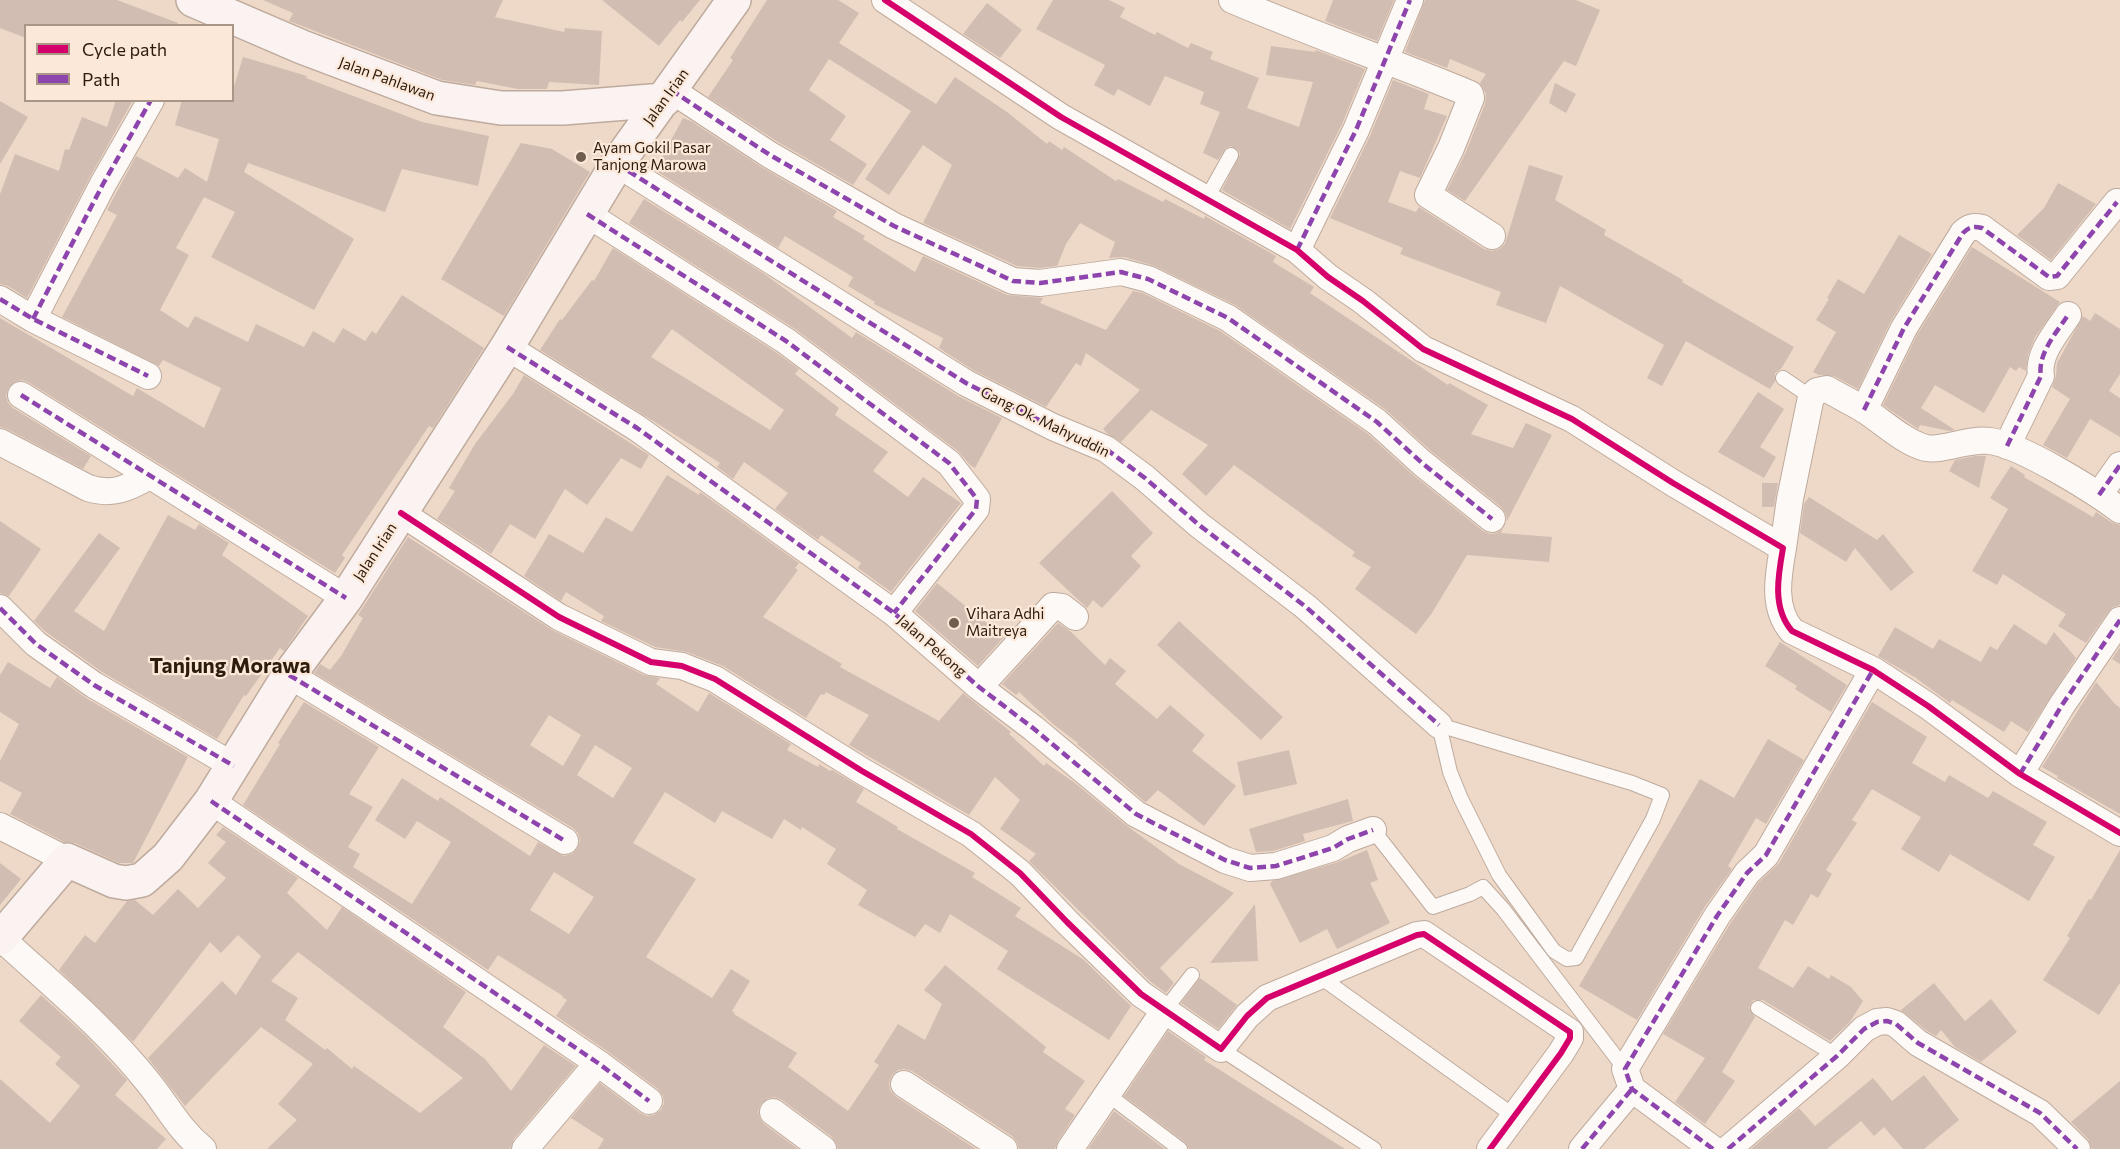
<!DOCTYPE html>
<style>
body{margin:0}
#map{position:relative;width:2120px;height:1149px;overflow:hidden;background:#eed8c8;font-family:Commissioner,sans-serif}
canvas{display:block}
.legend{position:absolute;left:24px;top:24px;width:210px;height:78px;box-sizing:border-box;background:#fce8d9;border:2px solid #a99687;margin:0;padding:8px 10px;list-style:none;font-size:18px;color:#2d1b0c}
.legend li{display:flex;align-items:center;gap:12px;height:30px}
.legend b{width:30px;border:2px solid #a99687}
</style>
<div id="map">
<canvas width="2120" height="1149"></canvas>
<ul class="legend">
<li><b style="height:8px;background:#d6006c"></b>Cycle path</li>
<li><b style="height:8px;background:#8e44ad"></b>Path</li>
</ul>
</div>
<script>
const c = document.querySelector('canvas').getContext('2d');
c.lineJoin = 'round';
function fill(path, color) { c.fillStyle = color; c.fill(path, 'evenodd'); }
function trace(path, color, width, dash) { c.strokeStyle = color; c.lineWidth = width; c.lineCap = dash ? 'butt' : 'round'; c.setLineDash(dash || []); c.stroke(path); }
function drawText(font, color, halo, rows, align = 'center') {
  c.font = font + ' Commissioner,sans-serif'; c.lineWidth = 4.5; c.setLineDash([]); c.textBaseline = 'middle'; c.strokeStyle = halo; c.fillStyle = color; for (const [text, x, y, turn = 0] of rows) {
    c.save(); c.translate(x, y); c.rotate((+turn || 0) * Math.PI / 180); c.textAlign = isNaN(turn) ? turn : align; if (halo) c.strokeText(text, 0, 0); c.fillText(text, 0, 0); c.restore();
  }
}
fill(new Path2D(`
 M0,0H117L178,23V26H26V38L0,28Z
 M263,0H503L495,17L564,32L565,28L602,31L599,85L549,82L547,89H518L477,81L475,85L442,80L289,21L293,13Z
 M602,0H700L682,22L680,20L659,46Z
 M767,0H838L859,13L839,43L936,104L955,77L1007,112L1047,144L1049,141L1062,150L1064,147L1116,181L1118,179L1163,202L1165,199L1204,219L1205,216L1276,256L1273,262L1314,287L1310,293L1448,385L1449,383L1488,405L1471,434L1513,448L1526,423L1552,435L1507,521L1506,514L1501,507L1432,452L1386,410L1235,305L1152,265L1124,257L1109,258L1115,242L1080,223L1066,244L1057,266L1040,268L1017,266L923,223L952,165L923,145L889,195L865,179L911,111L829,59L809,90L846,116L830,140L867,164L853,185L778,142L708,97L733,60L730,58Z
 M1053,0H1109L1125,8L1120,17L1155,35L1157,32L1188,48L1191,43L1213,52L1210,59L1259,78L1247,108L1299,127L1313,82L1266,75L1271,46L1315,52L1316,50L1365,69L1342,124L1290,229L1222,190L1240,154L1238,150L1231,146L1226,148L1218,160L1203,153L1220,112L1200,104L1204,92L1165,76L1150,106L1118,89L1114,96L1094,85L1105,65L1036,29Z
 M1333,0H1394L1377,41L1325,21Z
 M1425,0H1576L1600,10L1576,66L1564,61L1465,201L1447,190L1465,154L1485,104L1486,94L1480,83L1486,74L1450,59L1447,68L1405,52Z
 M987,3L1022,30L1000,58L963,34Z
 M243,57L307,76L306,78L422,122L489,136L478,186L402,169L385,212L248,163L244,172L354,239L314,310L211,257L235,212L204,197L176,248L189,255L160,310L188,328L195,316L248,342L256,324L304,347L313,331L334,343L343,328L365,341L372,331L376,334L402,295L484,348L433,428L429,426L342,555L345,558L335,573L28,382L22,380L15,382L9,387L6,395L8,403L13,408L91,456L83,469L7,429L0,427V318L133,396L137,388L204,428L221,388L163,360L159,366L62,317L117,215L107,210L136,156L178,178L185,168L207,182L219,139L175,125L182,100H232V93Z
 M1393,80L1429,94L1424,109L1447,116L1420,178L1400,171L1388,202L1416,212L1419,207L1484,249L1492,251L1499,249L1505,244L1529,165L1563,176L1555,200L1606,230L1604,235L1683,280L1682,282L1794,347L1781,369L1775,373V381L1770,389L1686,341L1662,386L1647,378L1664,345L1560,286L1546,323L1496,305L1501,292L1400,254L1403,248L1330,218L1370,136Z
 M1555,83L1576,94L1566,113L1549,103Z
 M116,100H133L90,177L27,298L8,286L0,284V194L15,154L59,171L65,149L69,150L82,117L107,127Z
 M0,101L28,117L0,164Z
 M683,118L691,121L763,168L837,211L833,217L865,236L863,239L915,272L923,256L1007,295L1043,298L1040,303L1106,330L1133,291L1143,293L1220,331L1368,434L1413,475L1483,531L1490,534L1497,533L1503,529L1501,533L1552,537L1549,562L1467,555L1432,613L1416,634L1355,589L1371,567L1352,556L1355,552L1234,465L1206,496L1182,474L1208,445L1151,410L1121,442L1108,434L1103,429L1140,390L1086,353L1081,366L1076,363L1046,407L973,370L939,348L943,338L874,304L875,302L848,286L853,277L785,236L778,248L655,170Z
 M521,143L552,149L590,172L504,316L441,279Z
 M2058,183L2096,204L2051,260L2017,235L2044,208Z
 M644,199L763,273L852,338L856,332L958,396L1002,418L975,468L970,465L958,451L795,329L629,223Z
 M1899,235L1932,254L1891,321L1858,389L1834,376L1819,375L1813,372L1836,332L1816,320L1829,299L1827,298L1838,279L1864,294Z
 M1972,247L2060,302L2035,337L2028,355L2026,371L2019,367L2016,371L2010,367L1984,413L1935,385L1921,408L1955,430L1950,431L1920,425L1918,429L1883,405L1917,335Z
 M613,248L777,353L799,369L795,374L839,408L835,415L888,452L873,471L908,497L923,477L961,503L891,592L858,568L861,563L821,535L818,540L775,509L788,493L744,462L733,479L717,467L720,463L540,350L560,319L562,320L592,280L594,281ZM672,329L784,410L770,430L651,357Z
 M2095,313L2120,329V374L2109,391L2120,398V437L2090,419L2067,458L2043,445L2070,399L2052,387L2056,376L2057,363L2083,316L2090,321Z
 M524,375L649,455L641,469L621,458L587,505L565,489L535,539L510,524L491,554L437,519L455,491L449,488L475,444L513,394Z
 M1758,392L1784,409L1760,447L1776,457L1764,478L1718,452Z
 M1975,456H1986L1979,488L1949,471L1955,460Z
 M2011,466L2025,475L2024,477L2093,517L2096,512L2111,522L2120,525V605L2113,607L2108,612L2086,643L2058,626L2066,614L2003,574L1997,585L1972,571L2008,509L1990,498Z
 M667,475L699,495L700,492L799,563L795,568L798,570L763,617L842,664L840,667L939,721L963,693L1011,732L1009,734L1044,766L1046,763L1075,783L1126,825L1179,864L1234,893L1160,968L1174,983L1166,993L1151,982L1029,861L1036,854L1000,829L1020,800L995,777L969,815L849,745L869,715L826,692L824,695L821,694L806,718L723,666L687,652L655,647L601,621L604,616L566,592L561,601L524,576L549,534L583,553L606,517L632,532Z
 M1762,483H1778L1774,507H1762Z
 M1112,491L1153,533L1131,556L1141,566L1102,608L1093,600L1087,608L1039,563Z
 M1809,497L1877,540L1883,534L1914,572L1891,591L1855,548L1846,562L1800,533L1804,504Z
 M168,515L195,530L199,524L229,543L222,555L308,616L284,651L280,648L246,696L244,695L217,739L102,672L46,632L34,621L99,533L120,548L74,611L104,631Z
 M0,521L41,549L9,596L0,593Z
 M408,537L552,630L644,675L660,678L656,684L698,712L709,693L791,744L787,750L818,767L819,764L830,771L832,770L864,789L856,802L898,827L897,829L975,873L972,877L1021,908L1015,916L1084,960L1131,1006L1109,1040L997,969L1008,951L950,914L940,933L925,924L915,937L858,905L867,890L827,864L836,849L802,827L801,830L784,819L772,839L722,811L715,823L665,792L633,843L696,879L646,957L712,998L731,969L750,981L732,1011L735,1013L734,1014L797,1053L788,1067L848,1111L879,1065L874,1062L898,1024L925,1040L942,1004L924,990L945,965L1046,1047L1043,1052L1085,1081L1065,1109L1075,1115L1058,1141L1055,1149H1019L1017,1142L1012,1136L912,1071L904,1069L898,1070L892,1075L889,1083L890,1090L895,1096L976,1149H838L836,1143L832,1137L782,1100L774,1097L767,1099L761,1104L758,1111L760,1118L764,1124L798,1149H598L604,1139L571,1118L600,1083L640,1113L647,1116L654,1115L661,1110L664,1103L663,1096L658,1089L607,1051L556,1016L567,1000L562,997L563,996L498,955L488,970L243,805L280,744L278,743L304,702L379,747L349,794L373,807L348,847L360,854L353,867L412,904L451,842L417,821L405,839L375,820L402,778L438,801L440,797L530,856L538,842L564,856L572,854L577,849L580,841L578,833L573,828L314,673L320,664L330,670L341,656L363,618L358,615ZM549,715L581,735L563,766L530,745ZM595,745L632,768L613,798L577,775ZM554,872L594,897L569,934L530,910Z
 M937,583L1004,637L978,666L915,611Z
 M1179,621L1283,717L1261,740L1157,645Z
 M1058,623L1070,631L1105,665L1110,658L1126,671L1115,684L1157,719L1170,705L1205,735L1192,751L1236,786L1204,826L1158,790L1146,802H1145L1077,744L1078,743L1053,724L1019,692L1016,695L1002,684Z
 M2014,624L2046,645L2054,632L2076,658L2028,732L2011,721L2004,732L1952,700L1950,703L1916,678L1878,656L1895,627L1933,649L1939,639L1981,662L1990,646L1997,650Z
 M1780,642L1847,685L1831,712L1795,689L1797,686L1765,666Z
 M2120,647V664L2112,659Z
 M8,662L50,688L57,677L86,698L188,757L133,863H119L75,843L64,842L10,814L22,793L0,781V761L19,724L0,712V675Z
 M2096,682L2115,704L2120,708V814L2057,778L2058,776L2042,767Z
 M1872,702L1927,737L1912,763L1945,782L1949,775L1988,798L1993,791L2047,822L2033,845L2055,857L2029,901L1950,854L1939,872L1901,849L1921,817L1872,789L1852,820L1857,823L1826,870L1832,874L1818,898L1811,894L1793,925L1785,920L1758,968L1793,988L1808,966L1829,979L1831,975L1851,987L1863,1001L1850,1022L1830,1041L1763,1000H1753L1749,1008L1755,1017L1722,1072L1735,1081L1705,1124L1675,1102L1705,1058L1663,1034L1730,924L1758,883L1779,863Z
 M1768,739L1804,760L1766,824L1756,818L1728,866L1732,869L1704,908L1637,1020L1579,986L1700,779L1734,798Z
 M1289,750L1297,784L1244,796L1237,762Z
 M1348,799L1353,821L1303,834L1305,841L1273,851L1256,852L1249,829Z
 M223,827L298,878L287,893L327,930L342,907L466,992L443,1027L485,1059L511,1091L544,1045L576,1066L514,1139L510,1149H267L297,1120L278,1104L313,1064L261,1027L185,1106L148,1058L222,981L236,995L261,956L238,935L221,953L210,942L133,1042L59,970L85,935L95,943L127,901L135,900L153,915L178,889L198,908L226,878L208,863L226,842L216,835ZM298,952L463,1078L420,1113L354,1066L352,1069L327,1048L325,1050L285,1020L298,998L271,981Z
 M1367,850L1378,880L1370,883L1390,923L1337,949L1327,929L1300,943L1270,884L1272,881L1338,862Z
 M2120,850V983L2099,1015L2043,980L2070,938L2067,936L2089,899L2091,900Z
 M0,863L21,879L0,905Z
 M1255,904L1258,961L1210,963Z
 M1200,978L1237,1005L1218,1029L1181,1003Z
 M1934,983L1965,1021L1991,999L2017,1032L1981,1062L1955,1047L1941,1030L1936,1036L1927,1031L1901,1010Z
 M41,995L86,1036L127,1080L115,1095L166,1139L157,1149H0V1079L50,1123L80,1086L55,1064L61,1057L19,1021Z
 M1168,1031L1206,1057L1204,1060L1345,1149H1189L1185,1142L1124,1096Z
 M1924,1075L1959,1120L1924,1149H1903L1884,1127L1874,1136L1861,1121L1827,1149H1751L1799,1108L1815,1126L1873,1078L1892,1101Z
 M2120,1081V1149H2092L2088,1139L2071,1122Z
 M1114,1111L1165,1149H1088Z`), '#d2bdb2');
const lane = new Path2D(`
 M1207,198L1231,155
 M1783,378L1811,397
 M1439,725L1632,783L1662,795L1653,819L1576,958L1567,959L1554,951L1499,875L1461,799L1450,772Z
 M1373,830L1433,907L1470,894L1483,887L1503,909L1625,1069
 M1319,976L1514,1116
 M1758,1008L1837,1056
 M1164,1011L1192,975
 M1221,1049L1374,1149
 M1107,1094L1180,1149`);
const street = new Path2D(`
 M885,0L1061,117L1297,250L1328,277L1363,301L1423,349L1572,419L1673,483L1783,548C1778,576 1772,608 1792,631L1873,670L1928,706L2020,774L2120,833
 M1232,0C1311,34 1391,61 1470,94L1471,98L1451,148L1428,195L1492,236
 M671,90L770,155L894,226L1013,281L1040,283L1121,272L1148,279L1228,318L1377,422L1422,463L1492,519
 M617,164L966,383L1053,427L1106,449L1145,478L1199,525L1306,607L1439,725
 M587,214L786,341L949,463L977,499L976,509L894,613
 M1297,250L1356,130L1410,0
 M0,299L33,319L148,376
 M33,319L103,184L151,100
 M507,347L637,428L894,613L979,687L1033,728L1136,814L1225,860L1250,868L1276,866L1333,848L1348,839L1373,830
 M21,395L346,598
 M1864,410L1904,328L1963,233C1969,227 1973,226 1982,228L2049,277L2057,276L2117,202
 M0,442L88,488C113,496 128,488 150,476
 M2007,446L2041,376C2037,354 2057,332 2068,315
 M2099,495L2120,465
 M401,513L559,617L651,662L682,666L715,679L862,771L971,834L1020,873L1067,922L1141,994L1221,1049L1247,1016L1267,998L1417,935L1424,934L1570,1032V1038L1561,1053L1490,1149
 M1783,548L1790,499L1811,397L1817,391L1827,389C1839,396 1851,402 1863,409C1882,421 1905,443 1926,448C1945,451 1968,438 1990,441C2021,445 2093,490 2120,510
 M0,608L36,644L94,685L234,766
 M289,675L565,841
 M979,687L1053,606L1062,607L1075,617
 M2020,774L2062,705L2120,620
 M211,801L598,1063L649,1101
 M0,826L67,860
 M1,938C51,984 106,1029 148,1082C167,1105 179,1130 203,1149
 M904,1084L1004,1149
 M773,1112L823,1149
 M525,1149L598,1063
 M1070,1149L1164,1011
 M1582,1149L1632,1089
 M1713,1149L1632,1089L1625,1069L1717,916L1747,873L1766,855L1873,670
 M1728,1149L1837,1056L1864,1029L1877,1022L1887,1021L1896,1024L1918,1043L2040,1113L2077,1149`);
const secondary = new Path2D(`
 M193,0L302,47L437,98L501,108H563L664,100
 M0,939L67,860L114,881L126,883L142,880L168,857L211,801L289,675L346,598L507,347L617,164L734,0`);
trace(lane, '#beab9d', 16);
trace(street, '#beab9d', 28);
trace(secondary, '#beab9d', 36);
trace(lane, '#fcf9f7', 14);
trace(street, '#fcf9f7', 26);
trace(secondary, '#faf3f2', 33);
trace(new Path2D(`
 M671,90L770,155L894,226L1013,281L1040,283L1121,272L1148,279L1228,318L1377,422L1422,463L1492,519
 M617,164L966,383L1053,427L1106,449L1145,478L1199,525L1306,607L1439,725
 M587,214L786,341L949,463L977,499L976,509L894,613
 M1297,250L1356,130L1410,0
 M0,299L33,319L148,376
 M33,319L103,184L151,100
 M507,347L637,428L894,613L979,687L1033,728L1136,814L1225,860L1250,868L1276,866L1333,848L1348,839L1373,830
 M21,395L346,598
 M1864,410L1904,328L1963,233C1969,227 1973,226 1982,228L2049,277L2057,276L2117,202
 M2007,446L2041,376C2037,354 2057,332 2068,315
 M2099,495L2120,465
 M0,608L36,644L94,685L234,766
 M289,675L565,841
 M2020,774L2062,705L2120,620
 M211,801L598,1063L649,1101
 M1582,1149L1632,1089
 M1713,1149L1632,1089L1625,1069L1717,916L1747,873L1766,855L1873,670
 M1728,1149L1837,1056L1864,1029L1877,1022L1887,1021L1896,1024L1918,1043L2040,1113L2077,1149`), '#8e44ad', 4.5, [9, 4.5]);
trace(new Path2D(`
 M885,0L1061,117L1297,250L1328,277L1363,301L1423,349L1572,419L1673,483L1783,548C1778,576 1772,608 1792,631L1873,670L1928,706L2020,774L2120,833
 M401,513L559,617L651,662L682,666L715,679L862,771L971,834L1020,873L1067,922L1141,994L1221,1049L1247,1016L1267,998L1417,935L1424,934L1570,1032V1038L1561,1053L1490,1149`), '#d6006c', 6);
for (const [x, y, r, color] of [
 [581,157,6,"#715d4e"],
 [954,623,6,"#715d4e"]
]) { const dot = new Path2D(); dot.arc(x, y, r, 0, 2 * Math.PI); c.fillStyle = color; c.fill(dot); trace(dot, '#fce8d9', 2); }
drawText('15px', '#2d1b0c', '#fce8d9', [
 ["Jalan Pahlawan",387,79,20],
 ["Jalan Irian",666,97,-54],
 ["Gang Ok. Mahyuddin",1045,422,26],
 ["Jalan Irian",375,552,-57],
 ["Jalan Pekong",932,646,41]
]);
drawText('15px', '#2d1b0c', '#fce8d9', [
 ["Ayam Gokil Pasar",593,148],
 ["Tanjong Marowa",593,165],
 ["Vihara Adhi",966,614],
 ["Maitreya",966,631]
], 'left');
drawText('bold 21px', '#2d1b0c', '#fce8d9', [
 ["Tanjung Morawa",230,666]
]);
</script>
